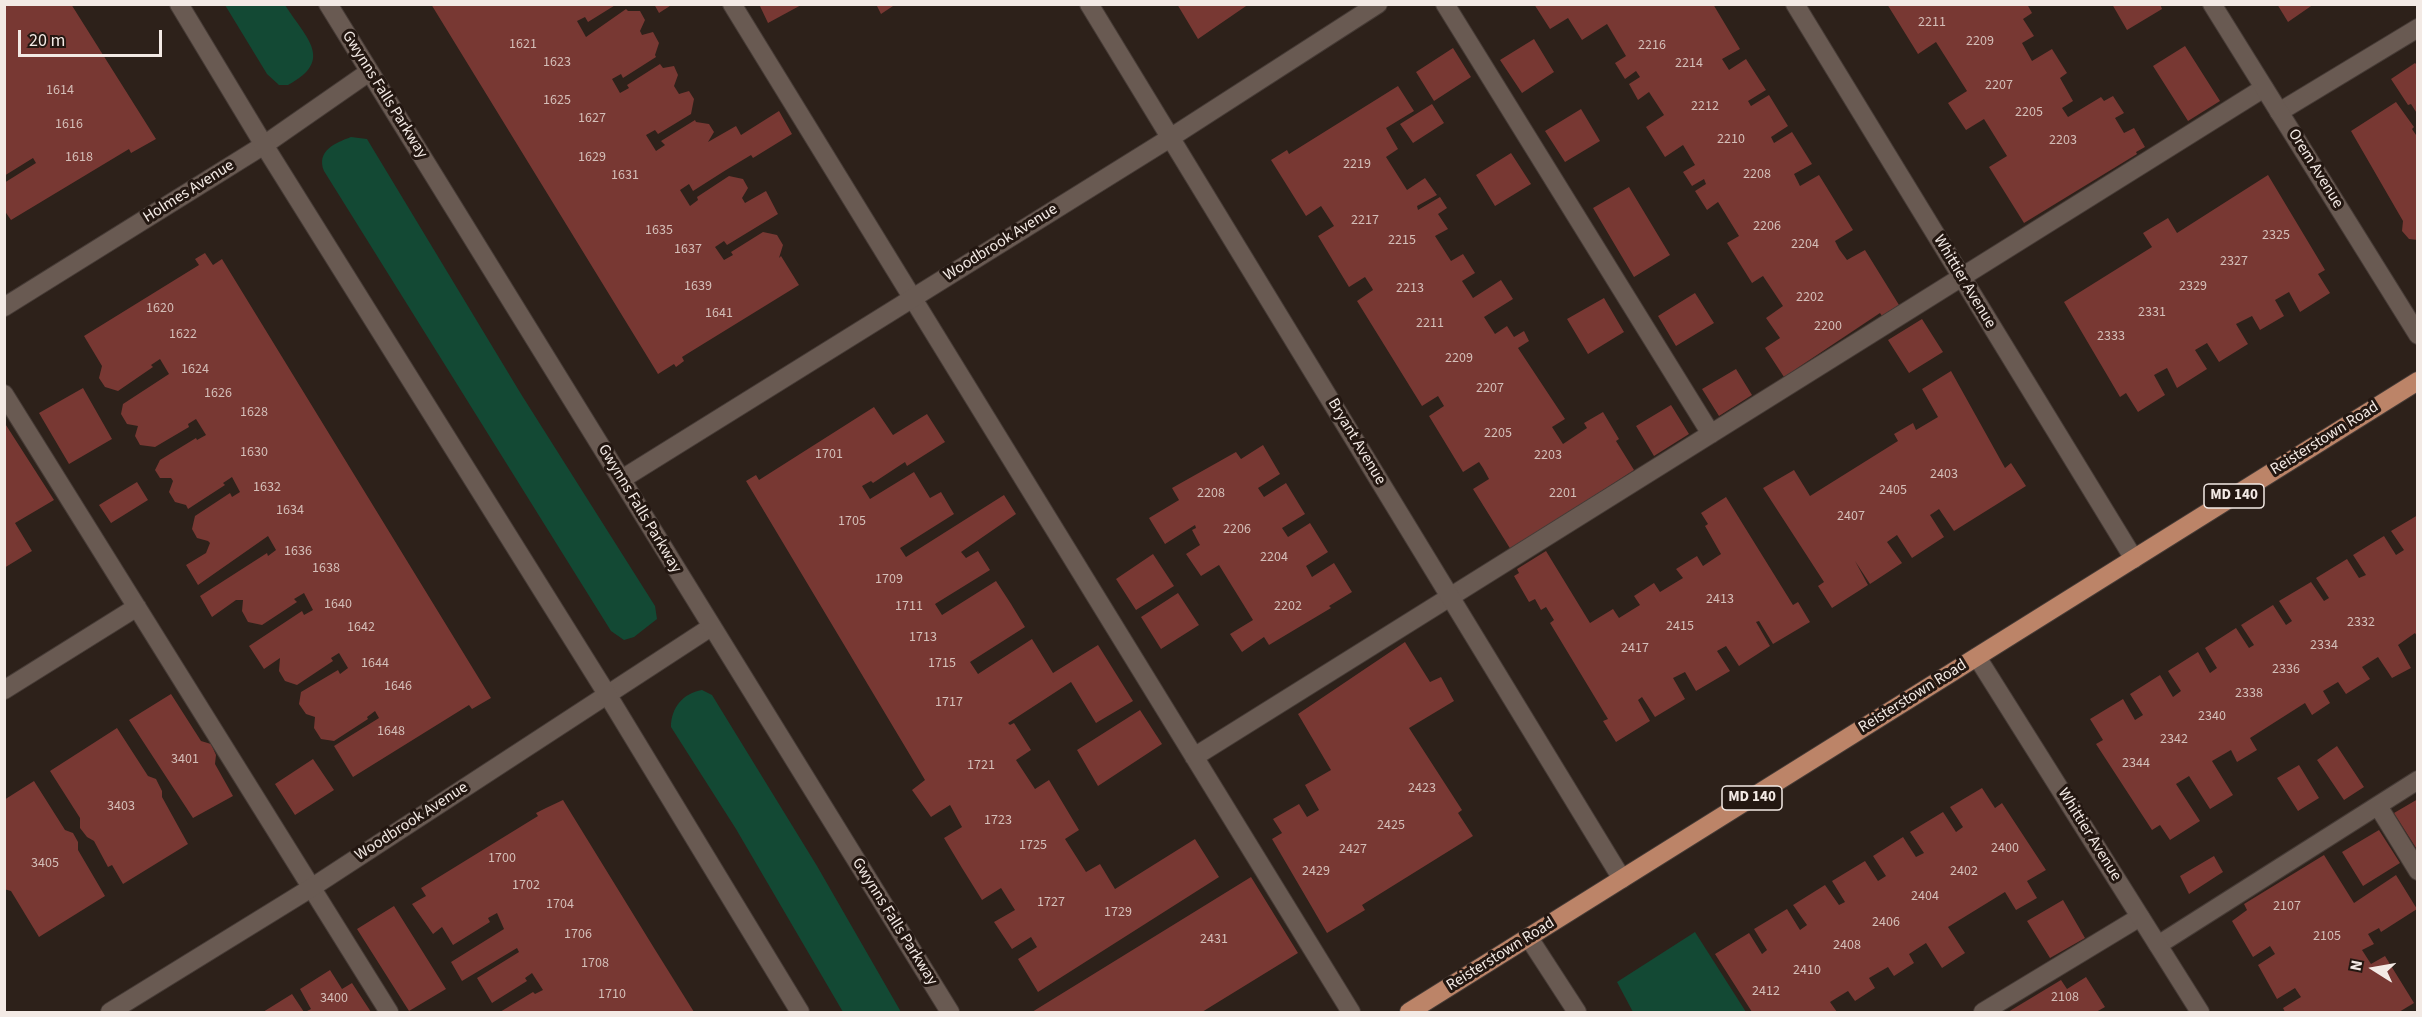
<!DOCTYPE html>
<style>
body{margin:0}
#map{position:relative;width:2422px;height:1017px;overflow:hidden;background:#2d211a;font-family:"Source Sans 3",sans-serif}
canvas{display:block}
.frame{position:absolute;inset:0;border:6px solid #f3eae5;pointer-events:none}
.north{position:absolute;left:2344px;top:939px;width:60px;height:60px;-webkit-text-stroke:4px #231711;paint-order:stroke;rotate:281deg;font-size:16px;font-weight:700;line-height:24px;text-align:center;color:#f3eae5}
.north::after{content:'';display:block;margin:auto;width:21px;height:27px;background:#f3eae5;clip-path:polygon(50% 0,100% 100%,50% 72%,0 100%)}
.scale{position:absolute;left:18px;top:30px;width:144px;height:27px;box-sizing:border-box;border:3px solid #f3eae5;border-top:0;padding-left:8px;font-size:18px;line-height:21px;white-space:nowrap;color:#f3eae5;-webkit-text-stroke:4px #231711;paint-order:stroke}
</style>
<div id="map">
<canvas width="2422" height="1017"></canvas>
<div class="frame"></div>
<div class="north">N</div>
<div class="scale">20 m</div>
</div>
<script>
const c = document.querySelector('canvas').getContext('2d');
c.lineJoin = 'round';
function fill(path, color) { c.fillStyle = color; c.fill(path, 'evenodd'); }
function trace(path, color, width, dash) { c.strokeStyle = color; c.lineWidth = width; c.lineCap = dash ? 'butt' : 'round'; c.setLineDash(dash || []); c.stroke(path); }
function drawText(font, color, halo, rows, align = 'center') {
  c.font = font + ' "Source Sans 3",sans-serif'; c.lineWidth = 6; c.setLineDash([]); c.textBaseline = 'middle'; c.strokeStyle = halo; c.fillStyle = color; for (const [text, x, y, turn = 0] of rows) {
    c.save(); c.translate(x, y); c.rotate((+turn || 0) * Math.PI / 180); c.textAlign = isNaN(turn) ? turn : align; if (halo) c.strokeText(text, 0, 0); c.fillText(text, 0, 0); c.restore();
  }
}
fill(new Path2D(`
 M225,5H285C306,38 335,60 288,85H279L267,74Z
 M351,137L367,139L370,144L521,394L655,606L657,619L634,637L624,640L611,631L324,171C316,151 335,143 351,137Z
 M702,690L712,695L817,866L901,1012H843L736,829L671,727C671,708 683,693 702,690Z
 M1695,932L1746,1012H1633L1617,982Z`), '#134934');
fill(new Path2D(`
 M4,4H71L156,139L131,153L129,149L11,220L4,210V183L36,163L33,158L4,176Z
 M431,4H617L588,22L585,17L577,21L586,37L626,9L628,11H640L645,20L640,31L642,35L653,32L659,43L655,55L656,57L623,78L621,74L612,79L620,93L629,88L627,85L660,64L663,68L674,66L678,75L674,86L679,94L689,91L694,99L691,114L658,134L655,130L646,135L656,151L665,145L661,141L695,120L696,122L709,124L714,132L708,142L736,126L741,135L779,111L792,134L753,158L751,155L726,170L693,191L689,184L680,190L690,206L698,200L697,197L729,176L743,179L748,188L742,198L745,203L766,191L778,214L727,245L724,241L715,247L724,260L733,255L731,252L763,232L777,235L783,245L779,258L781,256L799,285L682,357L684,361L676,367L674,364L658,374Z
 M654,4H673L659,13Z
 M759,4H803L768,23Z
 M876,4H896L881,14Z
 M1177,4H1249L1198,39Z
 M1534,4H1713L1740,49L1722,59L1729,70L1746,59L1766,90L1748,101L1751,106L1769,95L1788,126L1771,137L1774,143L1792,132L1812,164L1794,174L1800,186L1819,175L1853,230L1835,241L1839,249L1847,260L1865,250L1899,305L1882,316L1880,313L1784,377L1765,348L1780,338L1766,318L1783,306L1763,276L1752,283L1727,243L1739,236L1718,202L1707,210L1695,191L1706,184L1704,179L1692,186L1683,172L1695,165L1683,145L1665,157L1646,127L1664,115L1649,92L1638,100L1629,84L1640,77L1636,71L1625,79L1615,63L1626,56L1607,24L1582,40L1568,18L1550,29Z
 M1887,4H2027L2032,13L2023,19L2034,36L2022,43L2032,61L2052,49L2067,73L2060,78L2073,101L2062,108L2068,117L2101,97L2104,101L2113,96L2124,113L2115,118L2124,133L2134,128L2145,147L2136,152L2137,154L2024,223L1989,167L2007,156L1984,119L1966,130L1948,103L1967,91L1936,42L1918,54Z
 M2112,4H2160L2162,9L2127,30Z
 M2277,4H2314L2288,22Z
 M1534,39L1554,72L1522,93L1500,60Z
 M2185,46L2220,101L2188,121L2153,66Z
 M1453,48L1471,77L1434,101L1416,72Z
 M2415,63L2418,66V115L2411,104L2408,105L2391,79Z
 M1398,86L1414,111L1386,128L1398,149L1386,157L1407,190L1425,178L1437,195L1417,206L1418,210L1440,197L1447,208L1438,214L1448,229L1435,236L1451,261L1463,254L1475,273L1462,281L1473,298L1501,280L1513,299L1484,317L1495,334L1507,326L1514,337L1524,331L1529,341L1518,348L1565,419L1552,427L1563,444L1587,428L1584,423L1603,412L1619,439L1616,441L1634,470L1511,550L1473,489L1489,479L1483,468L1479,462L1463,472L1429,416L1444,406L1438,396L1422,406L1357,301L1373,290L1372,288L1365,277L1349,287L1318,236L1334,226L1321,206L1306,216L1271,160L1287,150L1289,154Z
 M2396,102L2414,127L2412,129L2418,138V240L2409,239L2402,231L2403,221L2351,131Z
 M1432,104L1444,123L1413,143L1400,124Z
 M1581,109L1600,141L1565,162L1545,131Z
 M1511,153L1531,184L1495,206L1476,175Z
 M2268,175L2325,270L2318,274L2330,293L2300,312L2289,292L2275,300L2284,316L2260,330L2252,316L2236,324L2248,344L2219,362L2207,343L2195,350L2207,369L2177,388L2167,368L2154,375L2165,395L2138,412L2126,393L2120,397L2064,302L2152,247L2143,233L2168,218L2177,233Z
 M1629,187L1670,255L1634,277L1593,208Z
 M205,253L213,265L222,259L491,698L472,709L469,705L353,777L334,746L379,718L375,711L367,717L368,719L334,741L321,739L314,728L315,717L306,714L299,704L301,692L338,670L340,674L348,668L339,653L331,658L333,661L297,685L285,681L279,671L280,658L264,669L249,646L302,611L304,615L313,610L304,593L294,599L297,602L262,625L248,622L242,611L243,600H236L212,617L200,596L267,553L268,556L276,550L268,536L198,585L186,565L206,553L210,543L208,541L197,538L192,529L195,516L230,493L232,497L240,492L232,477L223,483L225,485L188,509L186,505L175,502L169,492L173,481L171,478H160L155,470L160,460L196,438L197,440L206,435L196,419L188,424L189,427L155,447L140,445L135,436L138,426L127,424L121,414L123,404L169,374L160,359L151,365L153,367L118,391L105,387L99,378L102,366L84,336L199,265L195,259Z
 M1695,293L1714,323L1676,346L1658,316Z
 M1604,298L1624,332L1588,354L1567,319Z
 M1922,319L1943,352L1909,373L1888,340Z
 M1736,369L1752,395L1719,416L1702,389Z
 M1951,371L2005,468L2011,463L2026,486L1954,531L1939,509L1930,515L1944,537L1912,558L1897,535L1887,542L1902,563L1870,584L1855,561L1868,585L1832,608L1818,586L1824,582L1763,488L1794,470L1810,496L1898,441L1894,434L1913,423L1916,430L1938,417L1922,389Z
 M83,388L112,439L69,464L39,413Z
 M1671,405L1689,434L1654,456L1636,426Z
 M874,407L893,435L927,414L945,442L907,466L905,462L873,483L871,481L862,486L870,499L914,472L930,498L941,492L954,514L900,548L906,557L1004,495L1016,514L961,552L966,558L978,551L990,570L935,604L942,615L996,581L1011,604L1025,627L970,662L978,674L1032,639L1053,673L1098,645L1133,701L1096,723L1071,682L1008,723L1010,725L1014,723L1031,750L1016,760L1035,789L1049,780L1079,830L1065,839L1086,872L1100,864L1115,889L1195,839L1219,877L1038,992L1018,959L1037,947L1031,937L1012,949L994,922L1015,910L1001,888L982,900L962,868L944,838L962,827L950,805L931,817L912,790L925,780L746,481L756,475L759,480Z
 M4,422L54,500L15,523L32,551L4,568Z
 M1263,445L1280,474L1258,488L1264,497L1286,483L1305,514L1282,528L1288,537L1310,523L1328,552L1306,566L1312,577L1334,563L1352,592L1329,606L1331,608L1269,645L1264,637L1242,652L1230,634L1253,620L1219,565L1201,576L1186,554L1200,545L1192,530L1196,528L1195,525L1165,544L1149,518L1179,500L1172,488L1236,452L1241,459Z
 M137,482L148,500L111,523L99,505Z
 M1726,497L1793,605L1798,602L1810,622L1773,644L1759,621L1756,622L1770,646L1739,666L1726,646L1717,651L1730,671L1696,691L1685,672L1673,678L1685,699L1655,717L1642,697L1638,700L1650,721L1616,742L1603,721L1608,719L1550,623L1554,620L1546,607L1541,610L1535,599L1529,602L1514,576L1519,573L1517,569L1546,551L1590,623L1613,609L1619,618L1640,605L1634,596L1654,583L1660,592L1683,578L1676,569L1697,556L1703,566L1721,554L1705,526L1708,524L1701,513Z
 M2418,515V638L2415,633L2398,645L2411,668L2392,678L2378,657L2362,667L2370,679L2346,694L2338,682L2323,691L2330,703L2312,715L2305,703L2250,738L2257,750L2237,762L2231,750L2212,761L2233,795L2210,809L2189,776L2176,784L2200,821L2170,840L2160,825L2152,830L2096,744L2103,740L2090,719L2123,699L2135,720L2143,715L2130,694L2160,675L2173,697L2181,691L2168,671L2198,652L2210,673L2217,668L2205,648L2236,628L2249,648L2254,645L2241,625L2273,605L2286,625L2292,621L2279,601L2311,582L2324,601L2329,598L2316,578L2347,559L2359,578L2366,575L2353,555L2384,536L2396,555L2404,550L2391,531Z
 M1153,554L1174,586L1136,610L1116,579Z
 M1178,593L1199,625L1161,649L1141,617Z
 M1405,642L1430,682L1441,677L1454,701L1409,728L1462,810L1458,813L1473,836L1362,905L1365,910L1327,933L1272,839L1282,833L1273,819L1299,804L1307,817L1319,810L1305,785L1331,770L1298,714Z
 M171,694L201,741L211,744L216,755L215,764L233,796L193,818L129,720Z
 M1140,710L1162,744L1098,786L1077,750Z
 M117,728L148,776L156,779L162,791V797L188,844L123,884L112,865L108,867L94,841L87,837L80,828V818L50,771Z
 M2337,746L2364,787L2344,800L2317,760Z
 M313,759L334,790L295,815L275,784Z
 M2299,765L2319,798L2298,811L2277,778Z
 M34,781L65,830L73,833L78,842V850L105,896L39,937L11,891L4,889V800Z
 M1982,788L1995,808L2002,803L2046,870L2027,881L2037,898L2016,910L2005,892L1948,927L1965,953L1942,968L1926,943L1909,954L1914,963L1894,976L1888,967L1869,978L1875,988L1855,1001L1848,991L1830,1002L1837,1012H1752L1715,954L1749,933L1762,954L1767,950L1754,929L1787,909L1800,930L1807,925L1793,905L1825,885L1839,905L1845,902L1832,881L1865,861L1878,881L1886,876L1873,856L1903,837L1916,857L1924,853L1910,832L1943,812L1956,832L1963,827L1950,807Z
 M2418,799V851L2394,813Z
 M563,800L654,948L694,1012H500L533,992L535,994L543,990L532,973L525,978L527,981L492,1003L477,978L519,952L517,948L462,981L451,962L504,929L497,913L488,918L490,922L453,945L442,927L433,934L412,904L426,896L421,888L538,816L536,813L546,808Z
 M2379,830L2400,863L2363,886L2342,852Z
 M2324,855L2354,903L2396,875L2417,909L2381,932L2379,928L2368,934L2374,944L2362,950L2371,964L2385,956L2414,1003L2399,1012H2285L2283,1008L2301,997L2295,988L2277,999L2258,965L2275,954L2270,946L2253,957L2232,921L2247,910L2244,904Z
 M2214,856L2223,872L2189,894L2180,876Z
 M1251,877L1298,953L1202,1012H1032Z
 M2063,900L2085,938L2050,958L2027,921Z
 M394,906L446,989L409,1011L357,929Z
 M330,970L342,989L352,983L371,1012H305L311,1009L300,989Z
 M2086,977L2105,1007L2096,1012H2008L2061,980L2067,989Z
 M292,994L304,1012H263Z`), '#783833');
const lane = new Path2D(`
 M732,4L1351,1012
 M1445,4L1711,434
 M2279,112L2418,28
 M4,394L389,1012
 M4,690L137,607
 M1194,757L2264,88
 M2378,806L2418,871
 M2158,945L2418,780
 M1983,1012L2140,917`);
const street = new Path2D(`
 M1089,4L1622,879
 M1795,4L2134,559
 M2212,4L2418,335
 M4,307L264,145L369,72
 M622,479L1170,138L1378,4
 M1977,657L2200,1012
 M1529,938L1577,1012
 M110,1012L311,888L711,627`);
const secondary = new Path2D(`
 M179,4L264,145L607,694L800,1012
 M328,4L950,1012`);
const primary = new Path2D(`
 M1409,1012L2418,381`);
trace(lane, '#463b36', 20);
trace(street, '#463b36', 20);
trace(secondary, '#463b36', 20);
trace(primary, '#463b36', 20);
trace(lane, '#695a52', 18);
trace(street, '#695a52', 18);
trace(secondary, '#695a52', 18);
trace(primary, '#bc8468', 18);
drawText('14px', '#d4beb8', null, [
 ["2211",1932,23],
 ["2209",1980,42],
 ["1621",523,45],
 ["2216",1652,46],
 ["1623",557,63],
 ["2214",1689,64],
 ["2207",1999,86],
 ["1614",60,91],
 ["1625",557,101],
 ["2212",1705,107],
 ["2205",2029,113],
 ["1627",592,119],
 ["1616",69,125],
 ["2210",1731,140],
 ["2203",2063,141],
 ["1618",79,158],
 ["1629",592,158],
 ["2219",1357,165],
 ["2208",1757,175],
 ["1631",625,176],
 ["2217",1365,221],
 ["2206",1767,227],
 ["1635",659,231],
 ["2325",2276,236],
 ["2215",1402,241],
 ["2204",1805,245],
 ["1637",688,250],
 ["2327",2234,262],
 ["1639",698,287],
 ["2329",2193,287],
 ["2213",1410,289],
 ["2202",1810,298],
 ["1620",160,309],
 ["2331",2152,313],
 ["1641",719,314],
 ["2211",1430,324],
 ["2200",1828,327],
 ["1622",183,335],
 ["2333",2111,337],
 ["2209",1459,359],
 ["1624",195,370],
 ["2207",1490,389],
 ["1626",218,394],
 ["1628",254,413],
 ["2205",1498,434],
 ["1630",254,453],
 ["1701",829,455],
 ["2203",1548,456],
 ["2403",1944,475],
 ["1632",267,488],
 ["2405",1893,491],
 ["2208",1211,494],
 ["2201",1563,494],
 ["1634",290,511],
 ["2407",1851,517],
 ["1705",852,522],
 ["2206",1237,530],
 ["1636",298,552],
 ["2204",1274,558],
 ["1638",326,569],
 ["1709",889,580],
 ["2413",1720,600],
 ["1640",338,605],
 ["1711",909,607],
 ["2202",1288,607],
 ["2332",2361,623],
 ["2415",1680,627],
 ["1642",361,628],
 ["1713",923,638],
 ["2334",2324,646],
 ["2417",1635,649],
 ["1644",375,664],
 ["1715",942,664],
 ["2336",2286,670],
 ["1646",398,687],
 ["2338",2249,694],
 ["1717",949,703],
 ["2340",2212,717],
 ["1648",391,732],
 ["2342",2174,740],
 ["3401",185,760],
 ["2344",2136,764],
 ["1721",981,766],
 ["2423",1422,789],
 ["3403",121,807],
 ["1723",998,821],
 ["2425",1391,826],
 ["1725",1033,846],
 ["2400",2005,849],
 ["2427",1353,850],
 ["1700",502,859],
 ["3405",45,864],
 ["2429",1316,872],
 ["2402",1964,872],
 ["1702",526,886],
 ["2404",1925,897],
 ["1727",1051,903],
 ["1704",560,905],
 ["2107",2287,907],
 ["1729",1118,913],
 ["2406",1886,923],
 ["1706",578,935],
 ["2105",2327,937],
 ["2431",1214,940],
 ["2408",1847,946],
 ["1708",595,964],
 ["2410",1807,971],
 ["2412",1766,992],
 ["1710",612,995],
 ["2108",2065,998],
 ["3400",334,999]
]);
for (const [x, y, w] of [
 [2234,496,60],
 [1752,798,60]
]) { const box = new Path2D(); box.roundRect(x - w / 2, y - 12, w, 24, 4.5); c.fillStyle = '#231711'; c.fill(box); trace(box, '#f3eae5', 1.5); }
drawText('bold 15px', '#f3eae5', null, [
 ["MD 140",2234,496],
 ["MD 140",1752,798]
]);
drawText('16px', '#f3eae5', '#231711', [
 ["Gwynns Falls Parkway",384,95,58],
 ["Orem Avenue",2315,169,58],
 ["Holmes Avenue",189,192,-32],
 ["Woodbrook Avenue",1001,243,-32],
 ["Whittier Avenue",1964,282,59],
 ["Reisterstown Road",2325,439,-32],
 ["Bryant Avenue",1356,442,59],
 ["Gwynns Falls Parkway",639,509,59],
 ["Reisterstown Road",1913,697,-32],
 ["Woodbrook Avenue",412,822,-33],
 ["Whittier Avenue",2089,835,58],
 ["Gwynns Falls Parkway",894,922,58],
 ["Reisterstown Road",1501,955,-32]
]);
</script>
